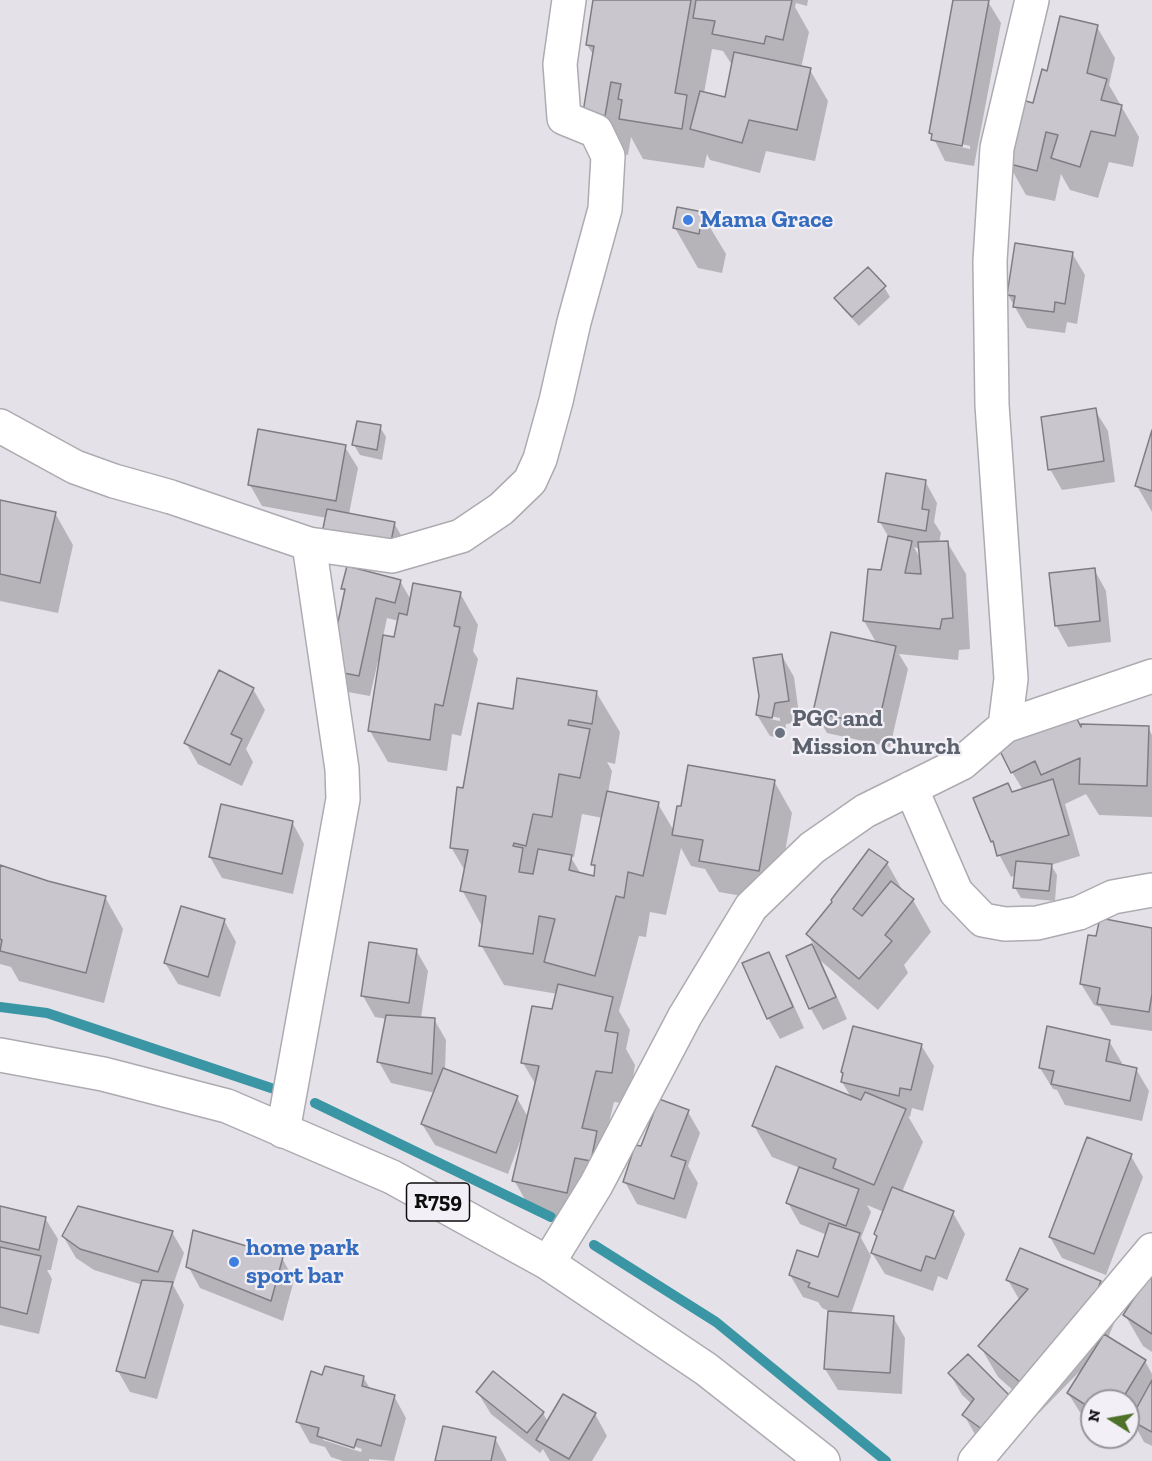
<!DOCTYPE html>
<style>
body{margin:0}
#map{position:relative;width:1152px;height:1461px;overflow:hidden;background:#e4e2e8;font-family:"Zilla Slab",serif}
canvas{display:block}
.north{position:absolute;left:1080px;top:1389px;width:60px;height:60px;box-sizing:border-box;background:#f2f0f6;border:2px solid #96959a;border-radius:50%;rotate:281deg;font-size:16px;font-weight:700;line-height:24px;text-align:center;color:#0d0d0f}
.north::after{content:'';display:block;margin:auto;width:21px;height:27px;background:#4e7129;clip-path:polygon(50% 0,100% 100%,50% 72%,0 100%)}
</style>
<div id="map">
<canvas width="1152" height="1461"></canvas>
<div class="north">N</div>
</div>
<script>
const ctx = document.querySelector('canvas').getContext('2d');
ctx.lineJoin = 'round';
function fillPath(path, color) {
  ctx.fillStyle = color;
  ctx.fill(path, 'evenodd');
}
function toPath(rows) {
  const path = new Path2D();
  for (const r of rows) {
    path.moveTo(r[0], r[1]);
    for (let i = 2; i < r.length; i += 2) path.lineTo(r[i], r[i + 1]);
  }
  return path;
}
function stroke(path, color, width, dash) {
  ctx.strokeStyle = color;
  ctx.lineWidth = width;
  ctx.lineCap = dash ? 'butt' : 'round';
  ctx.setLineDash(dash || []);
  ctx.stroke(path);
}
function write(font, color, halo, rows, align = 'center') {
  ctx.font = font + ' "Zilla Slab",serif';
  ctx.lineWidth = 4.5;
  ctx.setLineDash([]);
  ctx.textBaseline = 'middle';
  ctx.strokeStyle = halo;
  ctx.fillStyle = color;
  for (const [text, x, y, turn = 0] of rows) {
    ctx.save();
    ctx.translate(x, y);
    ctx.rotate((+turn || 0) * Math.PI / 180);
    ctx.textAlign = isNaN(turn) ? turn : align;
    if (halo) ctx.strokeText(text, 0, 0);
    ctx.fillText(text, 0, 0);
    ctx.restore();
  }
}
const shadow = toPath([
 [594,0,808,0,807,6,796,3,795,7,809,32,801,68,810,70,828,101,815,161,766,151,760,173,710,160,707,154,704,168,643,159,631,137,628,155,608,151,584,111,594,56,587,45],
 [712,49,723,51,732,65,726,99,704,93],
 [955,0,987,0,1001,23,974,166,945,161,931,133],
 [943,140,970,146,970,149,943,143],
 [1097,27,1115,58,1109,85,1139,137,1133,167,1109,162,1098,198,1070,190,1061,174,1055,201,1026,195,1008,163,1048,73],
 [702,214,726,254,722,273,698,268,675,228],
 [1072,253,1085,275,1077,324,1067,322,1065,333,1027,328,1008,295],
 [884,287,890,297,859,326,842,308,836,298],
 [1095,410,1108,431,1115,482,1062,490,1050,469],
 [380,427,386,437,382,460,360,455,354,445],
 [1152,438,1152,512,1137,486],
 [345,447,358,468,349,514,394,523,406,544,401,572,335,559,327,518,262,506,250,485],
 [925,481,937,503,934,522,941,533,939,543,947,542,966,574,970,649,959,650,958,660,899,654,908,669,890,747,827,733,815,712,877,644,864,621,882,572,889,538,880,522],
 [914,547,920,549,921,560],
 [0,502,55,513,73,545,58,613,0,601],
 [1094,569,1106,591,1111,642,1068,647,1056,625],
 [400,581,411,600,460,593,478,625,473,651,478,659,461,736,452,734,447,771,388,762,370,731,381,661,378,661,370,696,342,691,346,594,342,588],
 [387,618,399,621,395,638,383,637],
 [782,656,794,677,800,722,786,724,784,739,770,736,757,715],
 [770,716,780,718,780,721,770,719],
 [253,689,265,710,246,749,253,762,242,786,198,764,186,743],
 [596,692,620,732,615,764,607,762,612,771,608,793,658,804,674,831,774,781,792,813,776,902,719,892,705,869,691,866,681,848,666,915,650,912,646,937,639,936,619,1011,630,1030,626,1049,635,1065,629,1104,614,1102,585,1224,532,1212,514,1180,523,1140,521,1139,508,1174,435,1145,422,1124,435,1093,391,1083,379,1062,387,1019,375,1017,363,996,416,950,428,971,421,1018,434,1019,446,1040,445,1070,517,1098,528,1117,536,1085,523,1063,553,1011,558,994,504,985,481,945,483,928,462,890,465,871,451,847,464,789,514,711],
 [582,814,603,818,592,864,596,870,595,878,581,874,570,856,574,857],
 [1148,727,1152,735,1152,817,1099,815,1086,794,1065,804,1080,856,1051,865,1057,875,1055,901,1021,898,1015,888,1016,875,1011,877,992,841,1012,793,1023,790,1012,772,1082,729],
 [292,822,304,844,293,894,222,878,210,857],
 [887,863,904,893,913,900,931,932,904,965,908,973,878,1010,821,961,847,1019,823,1030,811,1009,788,957,814,945,807,934,834,902],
 [0,866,48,883,105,897,123,929,104,1003,19,981,11,967,0,964],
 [224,920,236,942,220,997,178,984,165,963],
 [1152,929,1152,1031,1111,1025,1100,1007,1094,1005,1081,984],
 [768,954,780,975,804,1028,780,1039,768,1018],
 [1109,1041,1122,1063,1121,1066,1136,1069,1149,1091,1142,1121,1065,1105,1057,1090,1053,1089,1040,1068],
 [921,1045,934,1066,923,1111,912,1108,910,1117,908,1116,923,1142,902,1192,953,1213,965,1234,947,1280,938,1276,933,1291,885,1274,872,1253,878,1238,875,1234,884,1212,867,1205,871,1212,861,1238,871,1256,851,1314,893,1317,905,1338,902,1394,838,1390,825,1369,829,1311,822,1308,818,1302,803,1297,790,1275,819,1259,827,1235,800,1224,788,1203,800,1168,772,1157,754,1126,851,1097,842,1082],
 [688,1112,700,1133,688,1166,698,1183,686,1219,637,1204,625,1182,642,1148],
 [1131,1156,1143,1177,1106,1275,1062,1258,1050,1237],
 [0,1208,45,1218,58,1239,51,1270,47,1270,52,1279,39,1334,0,1325],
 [172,1232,184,1253,173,1285,184,1305,157,1399,130,1392,118,1371,143,1285,94,1270,76,1258,63,1236],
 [282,1258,294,1280,283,1321,200,1288,188,1266],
 [1152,1274,1152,1352,1143,1346,1125,1315],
 [1008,1280,1100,1283,1118,1314,1108,1338,1145,1361,1152,1374,1152,1446,1144,1442,1133,1422,1128,1430,1128,1401,1092,1401,1092,1421,1081,1414,1068,1393,1080,1371,1039,1413,998,1377,980,1346,1020,1301],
 [950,1374,1011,1400,976,1436,964,1415,972,1404,962,1395],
 [323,1377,363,1377,371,1390,394,1396,406,1418,394,1461,369,1459,369,1461,343,1461,331,1457,325,1447,310,1443,298,1422],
 [323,1436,362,1449,361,1452,323,1440],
 [478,1393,543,1413,548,1422,595,1414,607,1436,592,1461,550,1461,543,1449,540,1453,491,1414],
 [495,1438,507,1461,437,1461]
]);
const stream = toPath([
 [0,1007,47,1013,274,1089],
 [315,1103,551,1217],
 [594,1245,716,1322,886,1461]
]);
const building = toPath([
 [593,0,691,0,675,93,687,95,682,129,619,119,622,100,618,99,621,84,611,82,605,116,583,112,594,46,586,45,593,0],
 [696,0,792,0,783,40,766,36,764,44,712,34,715,21,693,18,696,0],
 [953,0,989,0,962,146,931,140,932,134,929,133,953,0],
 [1060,16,1098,25,1087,73,1107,79,1101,100,1122,105,1115,136,1091,131,1080,167,1051,158,1058,135,1046,132,1037,171,1006,163,1022,100,1033,103,1042,69,1047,71,1060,16],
 [734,52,811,68,797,130,749,120,742,143,690,129,700,91,725,97,734,52],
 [677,207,703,212,699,234,673,228,677,207],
 [1015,243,1073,252,1065,304,1055,302,1054,312,1013,307,1015,296,1007,295,1015,243],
 [868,267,886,286,852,317,834,298,868,267],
 [1096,408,1104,461,1048,470,1041,417,1096,408],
 [357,421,381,425,377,450,352,445,357,421],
 [258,429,346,445,336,501,248,485,258,429],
 [1152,430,1152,491,1135,486,1152,430],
 [886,473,926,480,922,509,929,510,926,531,878,522,886,473],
 [0,500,56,512,40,583,0,574,0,500],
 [327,509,395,522,389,551,321,538,327,509],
 [888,536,912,541,905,573,921,574,918,542,948,541,953,618,942,619,940,629,863,621,868,569,881,570,888,536],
 [347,566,401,580,395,603,376,598,359,676,328,670,345,589,341,589,347,566],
 [1095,568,1100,621,1055,626,1049,573,1095,568],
 [413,583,461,592,454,626,460,627,443,706,435,704,430,740,368,731,383,635,394,637,399,613,407,615,413,583],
 [831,632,896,646,878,726,813,712,831,632],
 [782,654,789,701,775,703,772,718,756,715,759,696,753,658,782,654],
 [219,670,254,688,231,734,242,739,230,765,184,743,219,670],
 [517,678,597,691,592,724,569,720,568,725,590,729,580,778,559,774,552,817,533,814,526,846,514,843,513,846,523,848,519,872,533,874,538,849,572,855,569,870,594,876,595,865,591,865,607,791,659,802,643,876,628,872,624,898,616,896,595,976,544,962,555,919,539,916,533,954,479,946,486,896,460,891,468,850,450,848,457,787,463,788,478,703,513,709,517,678],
 [1073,711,1081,727,1081,724,1149,726,1147,786,1079,784,1080,758,1041,775,1035,761,1011,773,998,747,1073,711],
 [688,765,775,780,759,871,699,861,703,840,672,835,677,806,681,806,688,765],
 [1053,779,1069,835,997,856,993,841,991,842,973,798,1008,783,1012,792,1053,779],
 [221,804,293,821,282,874,209,857,221,804],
 [869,849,888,862,853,909,862,916,891,881,914,899,885,935,892,941,859,979,806,934,832,902,831,900,869,849],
 [1016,861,1052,864,1049,891,1013,888,1016,861],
 [0,865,48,881,106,896,86,973,0,951,2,940,0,939,0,865],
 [181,906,225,919,208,977,164,963,181,906],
 [1100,918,1152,928,1152,994,1149,1012,1097,1004,1100,988,1080,984,1088,935,1096,936,1100,918],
 [369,942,417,949,409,1003,361,996,369,942],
 [812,944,836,997,809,1009,786,956,812,944],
 [769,952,793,1007,767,1019,742,963,769,952],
 [558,984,613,997,605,1031,618,1033,612,1073,596,1071,582,1128,597,1131,591,1161,575,1158,567,1193,512,1181,539,1066,521,1063,532,1006,552,1009,558,984],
 [386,1015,435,1018,432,1074,377,1062,386,1015],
 [853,1026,922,1044,911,1090,900,1088,899,1096,841,1082,843,1073,841,1072,853,1026],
 [1047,1026,1110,1040,1106,1061,1137,1068,1130,1101,1051,1084,1054,1071,1039,1068,1047,1026],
 [776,1066,861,1100,865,1092,906,1109,874,1185,833,1168,836,1159,752,1126,776,1066],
 [443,1068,518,1096,496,1153,421,1124,443,1068],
 [659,1099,689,1110,671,1156,686,1161,674,1199,623,1182,635,1145,641,1146,659,1099],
 [1087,1137,1132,1154,1094,1254,1049,1237,1087,1137],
 [799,1167,859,1189,846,1226,786,1203,799,1167],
 [892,1187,954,1211,935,1259,926,1256,921,1271,871,1253,877,1236,874,1234,892,1187],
 [0,1206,46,1217,39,1250,0,1241,0,1206],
 [78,1206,173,1231,158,1272,80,1249,62,1236,78,1206],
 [829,1223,860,1233,838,1297,808,1287,810,1283,789,1275,797,1250,818,1257,829,1223],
 [193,1230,283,1257,271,1301,186,1267,193,1230],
 [0,1247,41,1256,27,1314,0,1307,0,1247],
 [1020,1248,1101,1281,1087,1314,1021,1383,978,1346,1028,1289,1006,1280,1020,1248],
 [1152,1271,1152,1334,1123,1315,1152,1271],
 [142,1280,173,1282,145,1378,116,1371,142,1280],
 [828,1311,894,1316,890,1373,824,1369,828,1311],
 [1104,1334,1146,1360,1121,1401,1092,1401,1092,1409,1067,1393,1104,1334],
 [968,1354,1013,1399,989,1434,962,1415,974,1399,948,1373,968,1354],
 [325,1366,364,1376,362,1386,395,1395,381,1446,357,1439,354,1448,317,1436,319,1428,296,1422,311,1371,322,1375,325,1366],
 [493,1371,544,1412,527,1433,476,1392,493,1371],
 [1152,1380,1152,1432,1130,1420,1152,1380],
 [563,1394,596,1413,569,1459,536,1440,563,1394],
 [443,1426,496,1437,491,1461,435,1461,443,1426]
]);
const minor = toPath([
 [0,426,75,467,114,481,171,497,309,544,392,556,461,536,501,509,530,481,540,459,556,401,574,322,605,209,608,156,596,131,564,118,560,64,569,0],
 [1005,726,1152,676],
 [911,788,956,892,983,920,1005,924,1037,923,1079,913,1113,897,1152,890],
 [283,1131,343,799,342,769,309,544],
 [548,1263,596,1185,685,1016,751,907,812,848,865,811,962,763,1005,726,1011,679,992,405,990,261,997,148,1032,0],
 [975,1461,1152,1250]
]);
const major = toPath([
 [0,1055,103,1074,227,1106,392,1177,548,1263,706,1369,823,1461]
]);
const markers = [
 [688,220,6,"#3f7fe0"],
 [780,733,6,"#6b7280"],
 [234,1262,6,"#3f7fe0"]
];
const shields = [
 [438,1202,63]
];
const shieldNames = [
 ["R759",438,1202]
];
const shopNames = [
 ["Mama Grace",700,220],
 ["home park",246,1248],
 ["sport bar",246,1276]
];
const worshipNames = [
 ["PGC and",792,719],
 ["Mission Church",792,747]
];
fillPath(shadow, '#0003');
stroke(stream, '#3a96a4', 10);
fillPath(building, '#c9c7cd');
stroke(building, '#7f7d83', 1.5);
stroke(minor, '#adabb1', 36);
stroke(major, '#adabb1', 36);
stroke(minor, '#fff', 33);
stroke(major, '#fff', 33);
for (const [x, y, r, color] of markers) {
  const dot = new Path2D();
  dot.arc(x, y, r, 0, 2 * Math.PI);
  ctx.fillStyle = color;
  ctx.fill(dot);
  stroke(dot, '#f2f0f6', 2);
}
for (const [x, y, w] of shields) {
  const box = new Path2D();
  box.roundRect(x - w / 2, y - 19, w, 38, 4.5);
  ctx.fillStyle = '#f2f0f6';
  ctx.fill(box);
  stroke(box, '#0d0d0f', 1.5);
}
write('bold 22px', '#0d0d0f', null, shieldNames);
write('bold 24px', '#366cbe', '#f2f0f6', shopNames, 'left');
write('bold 24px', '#5b616d', '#f2f0f6', worshipNames, 'left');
</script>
